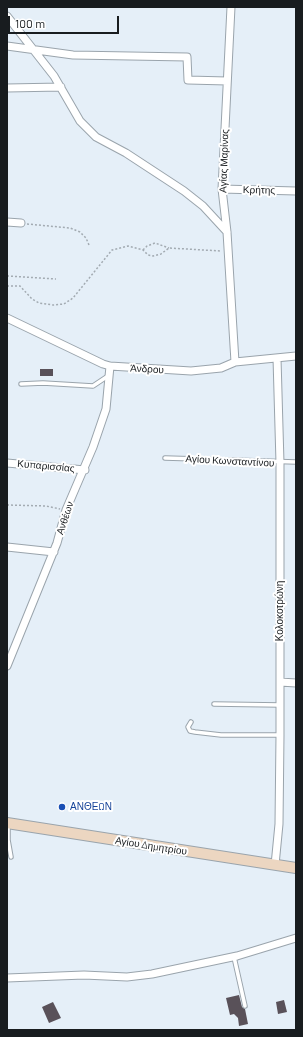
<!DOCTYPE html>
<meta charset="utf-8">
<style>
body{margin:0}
#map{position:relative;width:303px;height:1037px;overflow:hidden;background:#e5eff8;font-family:Barlow,sans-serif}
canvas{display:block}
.frame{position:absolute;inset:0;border:8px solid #181c1f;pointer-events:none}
.scale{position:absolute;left:8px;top:16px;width:111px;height:18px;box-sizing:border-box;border:2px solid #181c1f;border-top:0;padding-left:5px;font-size:12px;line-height:14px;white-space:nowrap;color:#181c1f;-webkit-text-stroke:3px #fff;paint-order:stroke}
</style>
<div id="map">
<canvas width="303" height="1037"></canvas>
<div class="frame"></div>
<div class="scale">100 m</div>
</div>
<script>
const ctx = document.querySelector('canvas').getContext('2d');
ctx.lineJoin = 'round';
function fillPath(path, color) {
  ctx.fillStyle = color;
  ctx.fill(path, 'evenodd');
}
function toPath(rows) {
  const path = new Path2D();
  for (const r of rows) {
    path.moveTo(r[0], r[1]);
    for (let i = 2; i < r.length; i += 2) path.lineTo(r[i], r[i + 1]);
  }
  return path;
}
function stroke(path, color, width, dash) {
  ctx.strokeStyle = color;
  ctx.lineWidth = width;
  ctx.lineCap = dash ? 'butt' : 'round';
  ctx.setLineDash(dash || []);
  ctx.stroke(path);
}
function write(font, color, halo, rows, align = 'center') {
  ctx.font = font + ' Barlow,sans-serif';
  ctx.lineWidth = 4;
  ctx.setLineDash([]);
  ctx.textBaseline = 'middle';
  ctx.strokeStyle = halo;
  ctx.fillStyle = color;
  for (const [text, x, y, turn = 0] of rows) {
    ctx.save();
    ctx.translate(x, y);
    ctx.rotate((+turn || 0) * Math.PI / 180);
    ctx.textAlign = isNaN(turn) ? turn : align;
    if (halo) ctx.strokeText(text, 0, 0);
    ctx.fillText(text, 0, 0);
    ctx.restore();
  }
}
const building = toPath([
 [40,369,53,369,53,376,40,376],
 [239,995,242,1007,245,1009,248,1024,239,1026,238,1018,234,1014,230,1015,226,998],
 [284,1000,287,1012,278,1014,276,1002],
 [53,1002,61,1018,49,1023,42,1007]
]);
const path = toPath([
 [27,224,70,228,80,232,86,238,89,245],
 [143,250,147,246,155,243,169,248],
 [7,276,56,279],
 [7,286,20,286,32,299,39,303,53,305,64,304,73,298,112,250,128,246,143,250,148,255,153,256,161,254,169,248,221,251],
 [7,505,46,506,60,509]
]);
const lane = toPath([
 [21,384,43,383,93,386,108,376],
 [165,458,296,462],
 [214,704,280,705],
 [191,722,188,727,190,731,195,732,221,735,280,735],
 [8,824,8,840,11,857],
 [234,957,245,1006]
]);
const street = toPath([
 [231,7,222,189,227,232,235,362],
 [7,16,54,76,80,121,96,137,126,153,184,191,203,206,227,232],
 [7,46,73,55,187,57,188,80,227,81],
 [7,88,61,87],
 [222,189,296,191],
 [7,222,21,223],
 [7,318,103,364,110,366,191,371,221,368,235,362,296,356],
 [7,463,85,470],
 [7,547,54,552],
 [7,666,57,543,66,510,93,447,106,409,110,366],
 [280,682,296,683],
 [275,865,279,824,280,735,280,463,277,358],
 [7,978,84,975,127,977,152,974,237,956,296,938]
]);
const secondary = toPath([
 [7,823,296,868]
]);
const markers = [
 [62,807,4,"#1a4fb4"]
];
const streetNames = [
 ["Αγίας Μαρίνας",224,161,-88],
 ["Κρήτης",259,190,1],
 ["Άνδρου",147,369,3],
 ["Αγίου Κωνσταντίνου",230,461,3],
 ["Κυπαρισσίας",46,466,5],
 ["Ανθέων",65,518,-72],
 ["Κολοκοτρώνη",280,611,-90],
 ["Αγίου Δημητρίου",151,846,9]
];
const transitNames = [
 ["ΑΝΘΕΩΝ",70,807]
];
fillPath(building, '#595159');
stroke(lane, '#9aa4ac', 5.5);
stroke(street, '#9aa4ac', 9);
stroke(secondary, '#9aa4ac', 12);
stroke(path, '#a3abb2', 1.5, [2, 2]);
stroke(lane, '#fff', 3.5);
stroke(street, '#fff', 7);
stroke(secondary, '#ecd6c1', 10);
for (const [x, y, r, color] of markers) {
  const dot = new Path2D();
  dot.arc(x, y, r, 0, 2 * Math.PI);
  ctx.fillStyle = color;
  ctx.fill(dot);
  stroke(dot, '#fff', 1.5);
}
write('10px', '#181c1f', '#fff', streetNames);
write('10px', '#164399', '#fff', transitNames, 'left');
</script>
